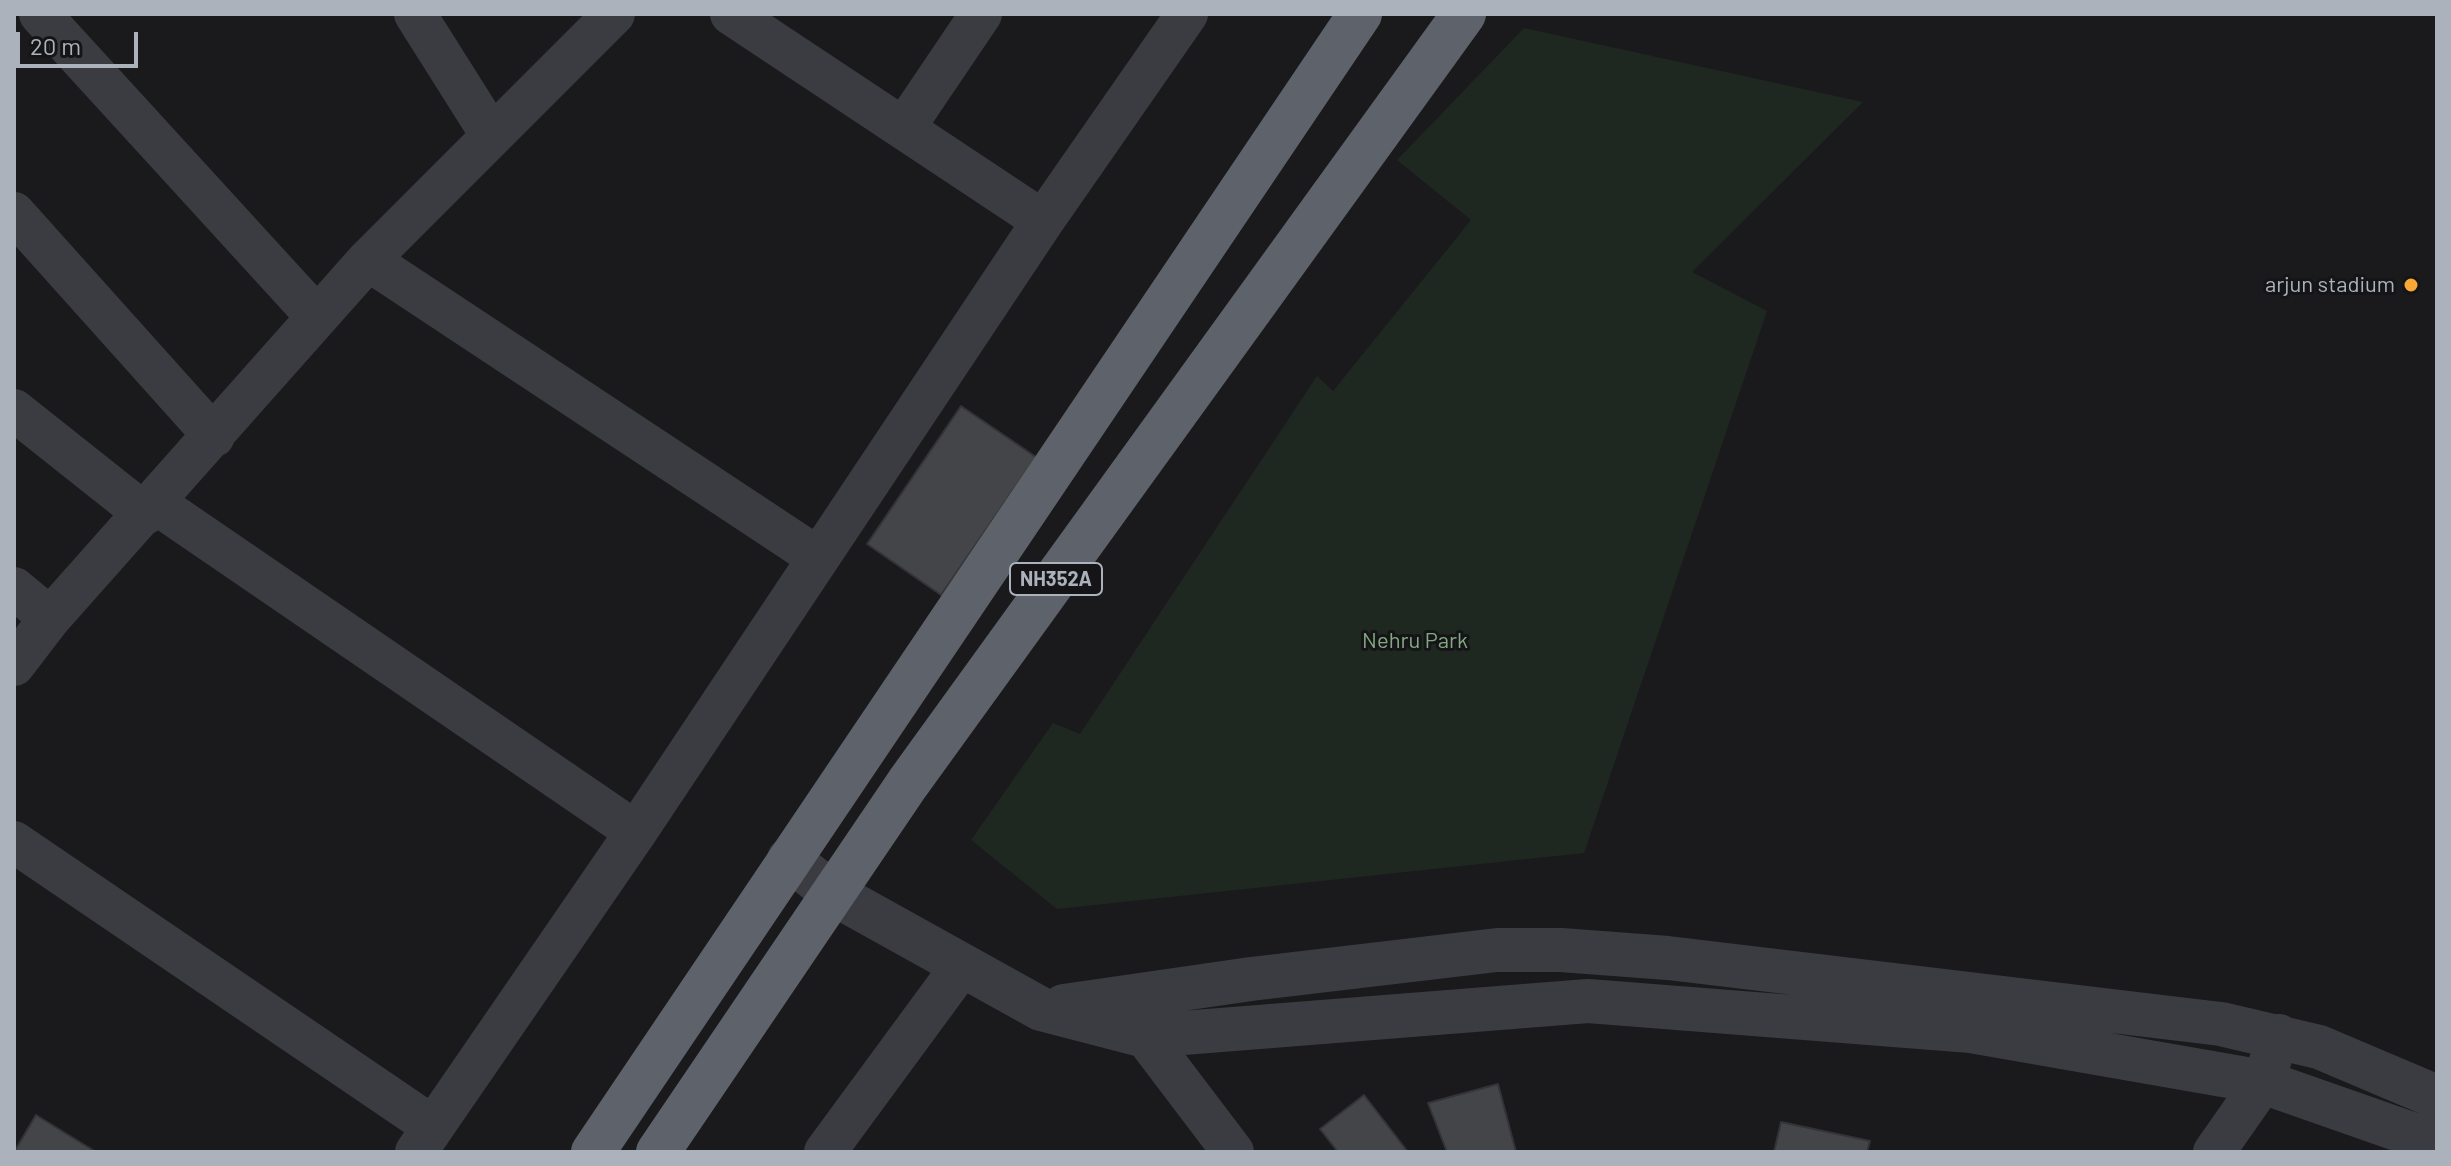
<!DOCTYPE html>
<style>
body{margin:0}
#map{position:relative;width:2451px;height:1166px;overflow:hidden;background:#1a1a1c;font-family:Barlow,sans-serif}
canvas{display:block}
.frame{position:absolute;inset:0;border:16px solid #acb2bc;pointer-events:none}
.scale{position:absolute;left:16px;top:32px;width:122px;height:36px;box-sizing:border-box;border:4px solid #acb2bc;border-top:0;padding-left:10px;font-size:24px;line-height:28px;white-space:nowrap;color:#acb2bc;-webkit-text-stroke:6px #151517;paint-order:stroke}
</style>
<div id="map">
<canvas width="2451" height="1166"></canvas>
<div class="frame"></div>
<div class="scale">20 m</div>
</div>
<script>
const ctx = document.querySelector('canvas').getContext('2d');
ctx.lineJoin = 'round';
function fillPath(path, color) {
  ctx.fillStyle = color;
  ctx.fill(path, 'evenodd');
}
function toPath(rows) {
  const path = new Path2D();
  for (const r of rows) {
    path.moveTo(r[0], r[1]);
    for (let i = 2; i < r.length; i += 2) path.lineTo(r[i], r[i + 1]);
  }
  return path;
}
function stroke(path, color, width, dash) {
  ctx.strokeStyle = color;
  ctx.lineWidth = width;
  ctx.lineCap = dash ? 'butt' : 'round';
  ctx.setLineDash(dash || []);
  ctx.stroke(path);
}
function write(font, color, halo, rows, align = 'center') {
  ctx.font = font + ' Barlow,sans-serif';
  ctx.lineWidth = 6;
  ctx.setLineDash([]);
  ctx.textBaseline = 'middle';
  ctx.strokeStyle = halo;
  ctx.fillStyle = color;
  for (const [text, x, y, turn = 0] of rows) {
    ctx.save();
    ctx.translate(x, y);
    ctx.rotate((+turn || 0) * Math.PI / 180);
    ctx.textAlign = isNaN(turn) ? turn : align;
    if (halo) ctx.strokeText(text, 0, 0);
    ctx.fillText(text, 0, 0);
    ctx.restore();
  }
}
const green = toPath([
 [1524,28,1863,102,1692,272,1767,311,1584,853,1057,909,971,840,1053,723,1080,734,1317,376,1333,391,1471,220,1397,160]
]);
const building = toPath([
 [961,406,1036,457,941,595,867,544,961,406],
 [1498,1084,1516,1152,1447,1152,1428,1103,1498,1084],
 [1364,1095,1408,1152,1338,1152,1320,1129,1364,1095],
 [36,1115,96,1152,14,1152,36,1115],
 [1781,1122,1870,1141,1867,1152,1774,1152,1781,1122]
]);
const minor = toPath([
 [40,14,317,317],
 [415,14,492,136],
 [731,14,1043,221],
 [904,128,981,14],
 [14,213,214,436],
 [368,260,817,557],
 [14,410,145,514],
 [155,503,636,832],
 [14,588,50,618],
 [14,665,50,618,368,260,614,14],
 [14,842,432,1126],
 [1145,1036,1233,1152],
 [416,1152,636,832,1043,221,1187,14],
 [825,1152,961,967],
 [2214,1152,2263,1082,2279,1035]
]);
const tertiary = toPath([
 [789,859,834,894,1041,1009,1145,1036,1588,1001,1971,1031,2263,1082,2437,1143],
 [1064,1006,1251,979,1497,950,1561,950,1668,958,2221,1024,2319,1047,2437,1097]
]);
const trunk = toPath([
 [593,1152,1360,14],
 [658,1152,908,783,1464,14]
]);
const markers = [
 [2411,285,8,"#f9a835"]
];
const shields = [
 [1056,579,92]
];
const shieldNames = [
 ["NH352A",1056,579]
];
const poiNames = [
 ["arjun stadium",2395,285]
];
const parkNames = [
 ["Nehru Park",1415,641]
];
fillPath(green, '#1f2820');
fillPath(building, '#444549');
stroke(building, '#343438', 2);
stroke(minor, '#3b3c41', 42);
stroke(tertiary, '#3b3c41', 44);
stroke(trunk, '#5e626a', 44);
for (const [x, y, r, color] of markers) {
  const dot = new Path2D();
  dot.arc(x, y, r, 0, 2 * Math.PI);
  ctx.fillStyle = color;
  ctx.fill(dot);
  stroke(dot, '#151517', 3);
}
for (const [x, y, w] of shields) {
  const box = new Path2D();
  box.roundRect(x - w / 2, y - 16, w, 32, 6);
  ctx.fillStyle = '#151517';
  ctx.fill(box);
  stroke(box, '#acb2bc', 2);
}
write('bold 20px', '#acb2bc', null, shieldNames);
write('22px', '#acb2bc', '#151517', poiNames, 'right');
write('22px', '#83a882', '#151517', parkNames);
</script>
